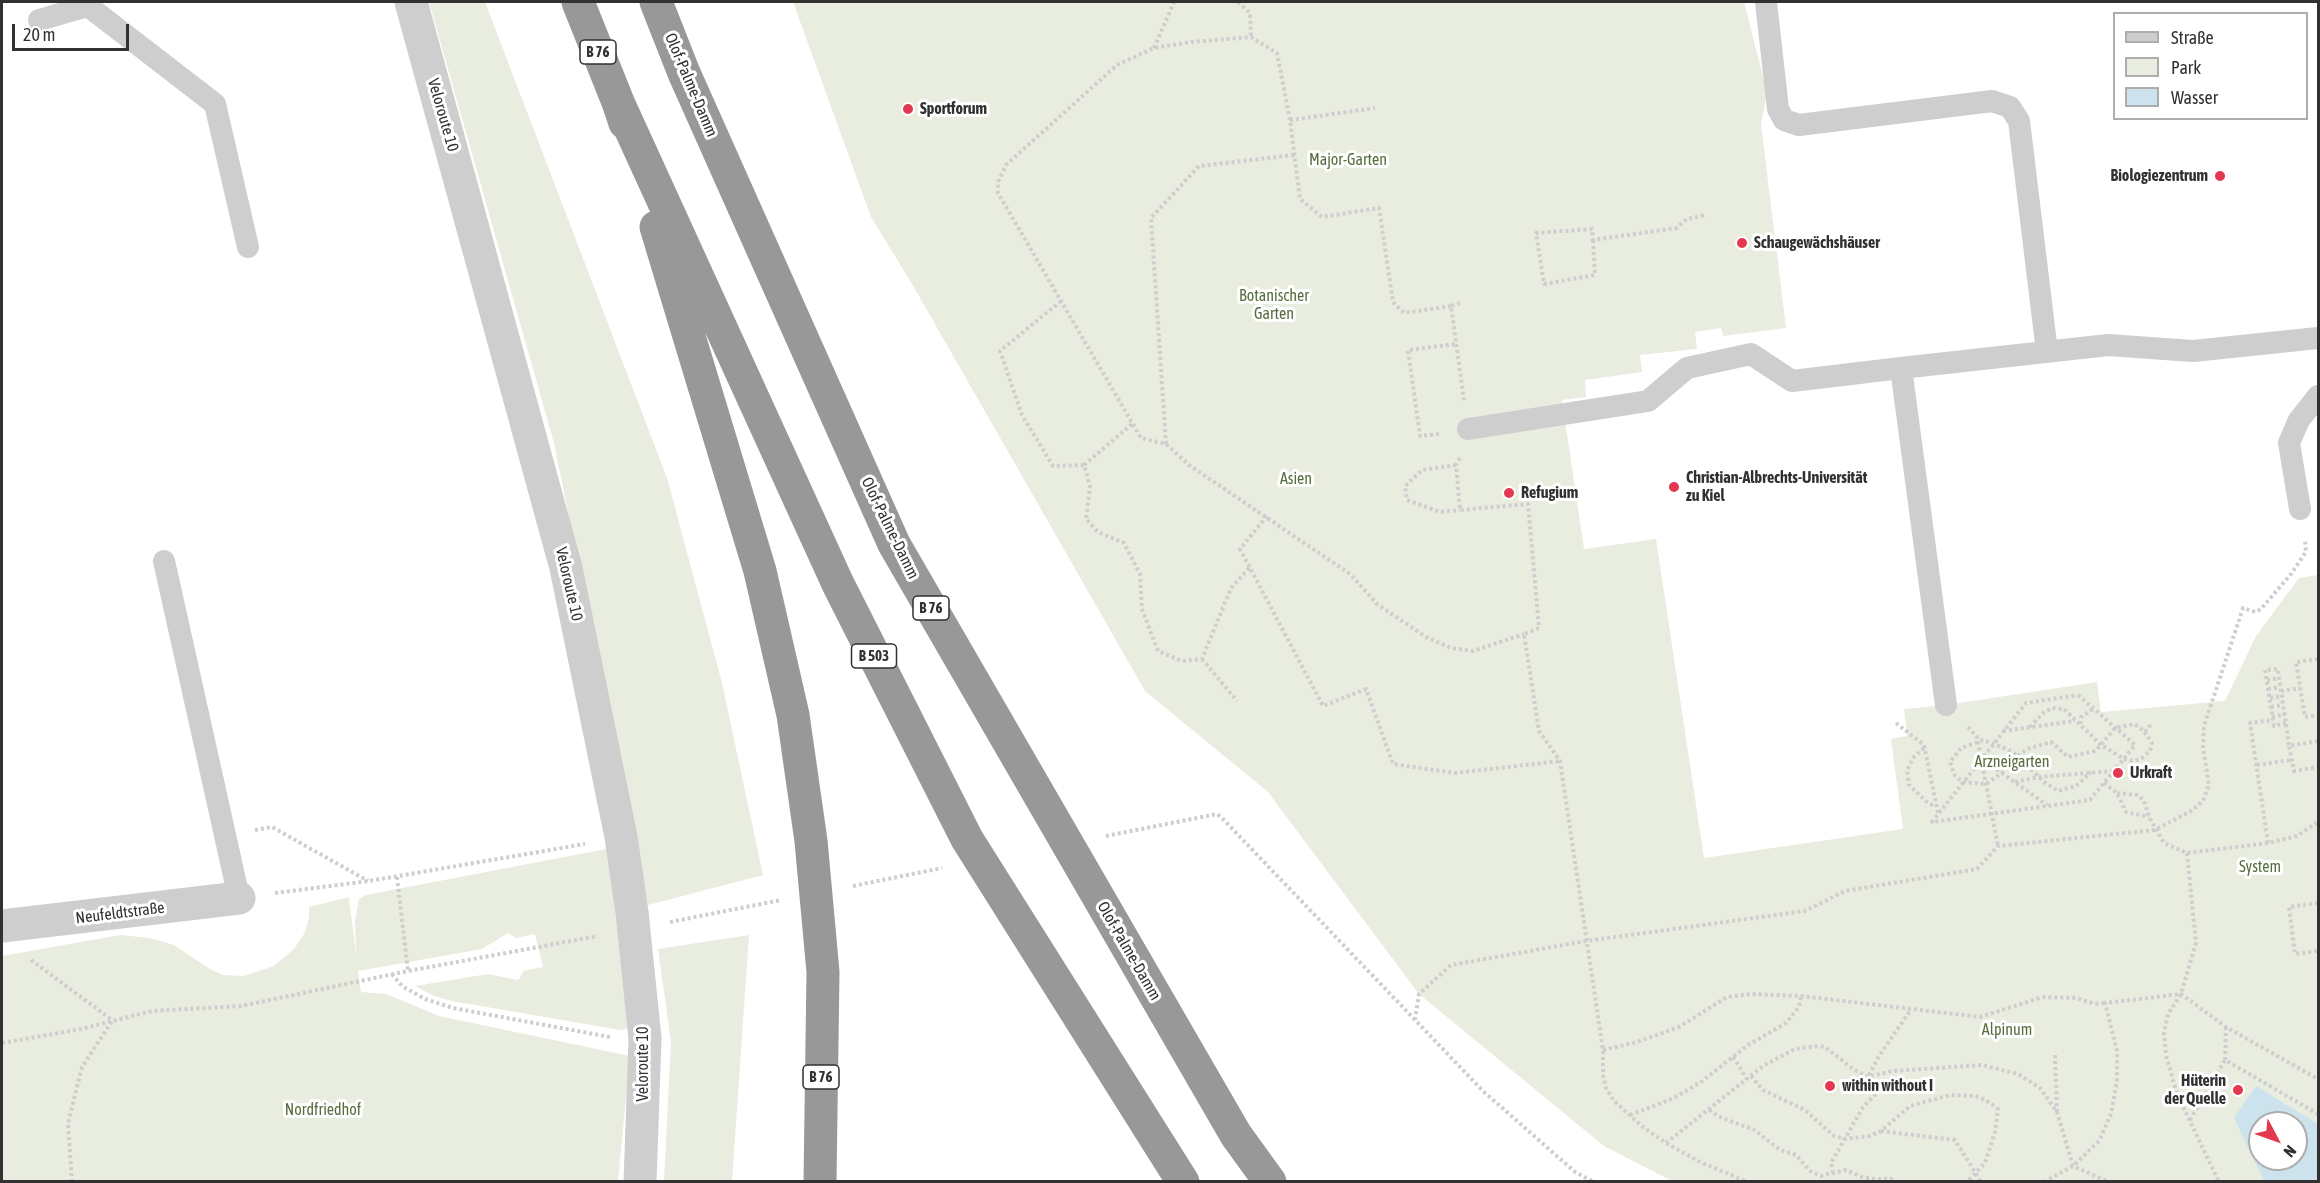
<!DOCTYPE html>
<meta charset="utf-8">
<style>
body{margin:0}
#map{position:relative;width:2320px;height:1183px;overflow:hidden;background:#fff;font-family:"Asap Condensed",sans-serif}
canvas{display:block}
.frame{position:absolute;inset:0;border:3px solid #313131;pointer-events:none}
.legend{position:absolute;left:2113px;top:12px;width:195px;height:108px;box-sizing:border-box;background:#fff;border:2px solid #adadad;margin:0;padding:8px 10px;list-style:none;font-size:18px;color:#313131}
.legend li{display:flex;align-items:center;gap:12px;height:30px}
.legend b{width:30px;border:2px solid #adadad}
.north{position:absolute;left:2248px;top:1111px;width:60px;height:60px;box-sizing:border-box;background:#fff;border:2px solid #adadad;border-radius:50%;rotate:131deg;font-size:16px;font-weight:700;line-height:24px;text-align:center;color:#313131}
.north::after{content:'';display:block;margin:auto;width:21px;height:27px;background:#e43750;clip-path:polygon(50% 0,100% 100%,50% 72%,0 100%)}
.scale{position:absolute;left:12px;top:24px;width:117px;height:27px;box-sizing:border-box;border:3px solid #313131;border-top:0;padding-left:8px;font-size:18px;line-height:21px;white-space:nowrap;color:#313131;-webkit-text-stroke:4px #fff;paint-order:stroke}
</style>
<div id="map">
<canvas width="2320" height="1183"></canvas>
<div class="frame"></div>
<ul class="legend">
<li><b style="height:8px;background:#cecece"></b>Straße</li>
<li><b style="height:16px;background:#e8eddf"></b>Park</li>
<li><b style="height:16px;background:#cce2ed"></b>Wasser</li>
</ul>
<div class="north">N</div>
<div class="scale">20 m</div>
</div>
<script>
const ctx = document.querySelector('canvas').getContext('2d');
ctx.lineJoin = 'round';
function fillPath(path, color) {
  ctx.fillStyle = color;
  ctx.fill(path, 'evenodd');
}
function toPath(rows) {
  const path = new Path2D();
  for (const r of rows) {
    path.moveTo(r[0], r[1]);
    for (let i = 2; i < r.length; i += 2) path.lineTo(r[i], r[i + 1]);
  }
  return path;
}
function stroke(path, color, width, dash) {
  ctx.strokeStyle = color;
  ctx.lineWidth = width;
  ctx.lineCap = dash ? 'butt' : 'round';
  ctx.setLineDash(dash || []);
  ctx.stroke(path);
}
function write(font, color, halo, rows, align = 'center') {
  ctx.font = font + ' "Asap Condensed",sans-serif';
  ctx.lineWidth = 6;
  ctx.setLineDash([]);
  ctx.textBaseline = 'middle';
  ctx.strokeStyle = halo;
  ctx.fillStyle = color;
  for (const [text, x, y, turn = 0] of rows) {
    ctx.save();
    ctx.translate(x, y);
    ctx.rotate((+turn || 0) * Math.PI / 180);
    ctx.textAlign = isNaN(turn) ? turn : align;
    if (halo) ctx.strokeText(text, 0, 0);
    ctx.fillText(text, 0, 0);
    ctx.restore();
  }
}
const green = toPath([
 [429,2,485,2,667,478,722,683,763,875,648,905,554,443],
 [793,2,1744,2,1767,92,1761,124,1786,328,1723,336,1721,328,1695,332,1697,349,1640,355,1642,372,1585,380,1586,397,1562,400,1584,549,1656,539,1704,858,1903,829,1891,739,1907,736,1904,709,1946,705,2097,682,2101,712,2225,701,2256,636,2299,578,2318,575,2318,1181,1672,1181,1604,1146,1419,994,1268,792,1145,691,912,284,871,217],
 [2260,1123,2296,1123,2296,1159,2260,1159],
 [606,849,609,851,631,1023,626,1029,620,1030,452,1001,434,996,415,986,488,974,518,980,524,971,543,967,535,934,516,938,508,933,482,949,358,971,361,992,386,994,439,1016,630,1056,618,1181,2,1182,2,956,120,935,150,938,174,945,210,969,223,975,243,976,274,966,294,949,304,934,309,919,309,907,349,897,356,955,355,921,359,899,366,895],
 [749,935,732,1181,664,1181,671,1042,658,949]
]);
const water = toPath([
 [2256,1086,2318,1124,2318,1181,2264,1181,2234,1118],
 [2260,1123,2296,1123,2296,1159,2260,1159]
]);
const path = toPath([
 [1238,2,1250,13,1251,37],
 [1154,48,1174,2],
 [1290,120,1375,108],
 [1593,240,1595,275,1544,284,1536,233,1592,229,1593,240,1676,228,1687,219,1706,215],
 [1061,301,1000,351,1022,415,1053,466,1084,465,1090,486,1086,519,1098,532,1124,543,1140,574,1142,609,1158,651,1182,661,1202,659,1231,588,1250,567],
 [1460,303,1451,306,1464,400],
 [1451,306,1404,313,1393,302,1379,208,1322,217,1300,199,1290,120,1277,53,1251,37,1191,42,1154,48,1117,65,1006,165,998,182,998,193,1141,438,1166,444,1189,465,1350,574,1377,604,1426,637,1451,648,1473,651,1524,634],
 [1439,434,1420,436,1408,350,1456,344],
 [1166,444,1151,218,1199,166,1294,155],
 [1460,458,1456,465,1460,510,1528,504,1539,628,1524,634,1539,731,1560,761,1603,1050,1603,1075,1606,1088,1614,1101,1643,1127,1666,1143,1700,1162,1748,1182],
 [1084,465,1132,424],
 [1456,465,1422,470,1405,486,1407,500,1440,512,1460,510],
 [1267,516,1240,549,1323,706,1366,689,1393,764,1455,773,1560,761],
 [1202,659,1237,701],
 [2318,659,2296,662,2305,717,2318,715],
 [2267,680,2279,678],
 [2268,689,2280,687],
 [2281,691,2300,688],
 [2078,695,2135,745,2090,800,1932,822,2026,703,2078,695],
 [2270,698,2282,696],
 [2271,707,2283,705],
 [2272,717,2285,714],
 [1896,723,1924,745,1938,813],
 [2286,723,2274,726,2265,670,2278,669,2279,678,2281,691,2282,696,2283,705,2286,723,2289,746],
 [2080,724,2081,717,2093,709],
 [1968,727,1977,737,1998,846],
 [2030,727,2044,712,2052,708,2064,709,2101,745,2124,759,2134,761,2142,758,2150,751,2152,743,2143,730,2134,724,2115,728,2101,745,2095,751,2068,757,2051,742,2027,749,2018,756,2002,773,1986,784,1963,782,1955,776,1950,762,1961,748,1983,740,2007,749,2018,756,2044,782,2058,791,2076,786,2091,772],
 [2003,731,2075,721],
 [2145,732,2152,723],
 [2318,741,2289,746,2294,771,2318,767],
 [1924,748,1914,757,1907,770,1909,785,1929,804,1936,806],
 [1982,759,2047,805],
 [2257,765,2291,760],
 [2015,782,2039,777,2112,771],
 [2104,783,2117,793,2126,812,2149,817],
 [2117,793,2138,795,2144,801,2149,817,2164,843,2187,853,2268,843,2297,836,2318,822],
 [255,830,272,827,368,881],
 [1106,836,1217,814,1221,817,1483,1091,1575,1172,1594,1182],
 [2268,843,2250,723,2273,720],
 [2187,853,2196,943,2181,994,2168,1014,2164,1033,2166,1055,2177,1094,2219,1182],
 [397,877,408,971],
 [853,886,942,868],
 [275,893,369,881,585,844],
 [2318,903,2289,907,2295,954,2318,951],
 [670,922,781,900],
 [31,960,112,1020],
 [392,974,402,986,425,999,453,1008,610,1037],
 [1415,1020,1419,994,1451,965,1586,941,1805,911,1845,891,1977,869,1998,846,2155,830,2191,811,2203,801,2209,785,2203,747,2204,726,2243,608,2256,612,2261,609,2291,574,2306,552,2305,539],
 [2226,1027,2225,1060,2318,1114],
 [2,1043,81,1029,152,1011,241,1006,408,971,598,936],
 [1603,1050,1637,1042,1679,1027,1727,997,1750,994,1801,996,1980,1017,2043,997,2077,998,2095,1004,2105,1003],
 [2055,1055,2057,1112],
 [1733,1057,1747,1079],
 [1751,1076,1763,1090,1805,1110,1834,1136,1845,1139,1870,1136,1881,1131,1910,1106,1950,1095,1975,1096,1986,1100,1998,1109,1995,1132,1985,1163,1967,1182],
 [1709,1110,1720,1117,1746,1127,1752,1128,1780,1150,1796,1155,1810,1171,1821,1176,1846,1170,1862,1177,1874,1179,1891,1179,1895,1182],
 [1630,1115,1674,1098,1701,1082,1748,1045,1786,1023,1799,1007,1801,996],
 [2190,1120,2225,1060],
 [1881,1131,1955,1140,1981,1182],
 [1666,1143,1763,1066,1795,1049,1818,1046,1825,1047,1853,1069,1868,1077,1892,1071,1982,1065,2018,1074,2040,1088,2057,1112,2073,1166,2109,1182],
 [1833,1173,1831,1163,1863,1107,1876,1094,1868,1077,1879,1056,1910,1011],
 [72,1182,68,1123,82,1067,112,1021],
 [2044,1182,2073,1166,2099,1141,2111,1114,2117,1081,2117,1051,2105,1003,2181,994,2226,1027,2318,1079]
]);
const lane = toPath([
 [1766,2,1778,109,1784,120,1799,125,1992,101,2010,107,2019,121,2047,352],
 [39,20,88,6,215,104,248,247],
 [1901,368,2108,345,2193,351,2318,338],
 [1468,429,1648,401,1687,368,1751,354,1792,381,1901,368,1946,705],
 [2300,509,2289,443,2299,420,2318,396],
 [164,561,239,898]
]);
const street = toPath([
 [411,2,566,568,621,837,632,912,645,1038,640,1182],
 [2,926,239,898]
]);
const highway = toPath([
 [578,2,618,102,625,123],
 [656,2,684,73,894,544,1236,1135,1270,1182],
 [618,102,838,584,967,839,1183,1182],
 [656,227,760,571,793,715,811,841,823,972,820,1182]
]);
const markers = [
 [908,109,6,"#e43750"],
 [2220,176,6,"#e43750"],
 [1742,243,6,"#e43750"],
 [1674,487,6,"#e43750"],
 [1509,493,6,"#e43750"],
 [2118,773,6,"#e43750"],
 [1830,1086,6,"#e43750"],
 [2238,1090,6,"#e43750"]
];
const shields = [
 [598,52,36],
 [931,608,36],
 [874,656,45],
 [821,1077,36]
];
const shieldNames = [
 ["B 76",598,52],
 ["B 76",931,608],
 ["B 503",874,656],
 ["B 76",821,1077]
];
const streetNames = [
 ["Olof-Palme-Damm",691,85,67],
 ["Veloroute 10",443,115,74],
 ["Olof-Palme-Damm",890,528,64],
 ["Veloroute 10",569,584,77],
 ["Neufeldtstraße",120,913,-7],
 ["Olof-Palme-Damm",1129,951,60],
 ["Veloroute 10",643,1064,-90]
];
const poiNames = [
 ["Sportforum",920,109],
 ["Biologiezentrum",2208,176,"right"],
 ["Schaugewächshäuser",1754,243],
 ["Christian-Albrechts-Universität",1686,478],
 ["zu Kiel",1686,496],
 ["Refugium",1521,493],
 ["Urkraft",2130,773],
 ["Hüterin",2226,1081,"right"],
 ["der Quelle",2226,1099,"right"],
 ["within without I",1842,1086]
];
const parkNames = [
 ["Major-Garten",1348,160],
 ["Botanischer",1274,296],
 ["Garten",1274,314],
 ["Asien",1296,479],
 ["Arzneigarten",2012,762],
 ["System",2260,867],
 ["Alpinum",2007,1030],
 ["Nordfriedhof",323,1110]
];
fillPath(green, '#e8eddf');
fillPath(water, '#cce2ed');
stroke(path, '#cecece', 4, [3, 3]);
stroke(lane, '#cecece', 22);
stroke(street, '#cecece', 33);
stroke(highway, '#989898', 33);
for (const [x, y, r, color] of markers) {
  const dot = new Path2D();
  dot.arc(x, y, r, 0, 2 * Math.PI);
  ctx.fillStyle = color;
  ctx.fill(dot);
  stroke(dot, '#fff', 2);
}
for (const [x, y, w] of shields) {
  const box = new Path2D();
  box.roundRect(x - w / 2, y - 12, w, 24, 4.5);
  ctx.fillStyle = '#fff';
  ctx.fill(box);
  stroke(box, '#313131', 1.5);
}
write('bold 15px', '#313131', null, shieldNames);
write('16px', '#313131', '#fff', streetNames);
write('bold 16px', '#313131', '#fff', poiNames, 'left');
write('16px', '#576d3e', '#fff', parkNames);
</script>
